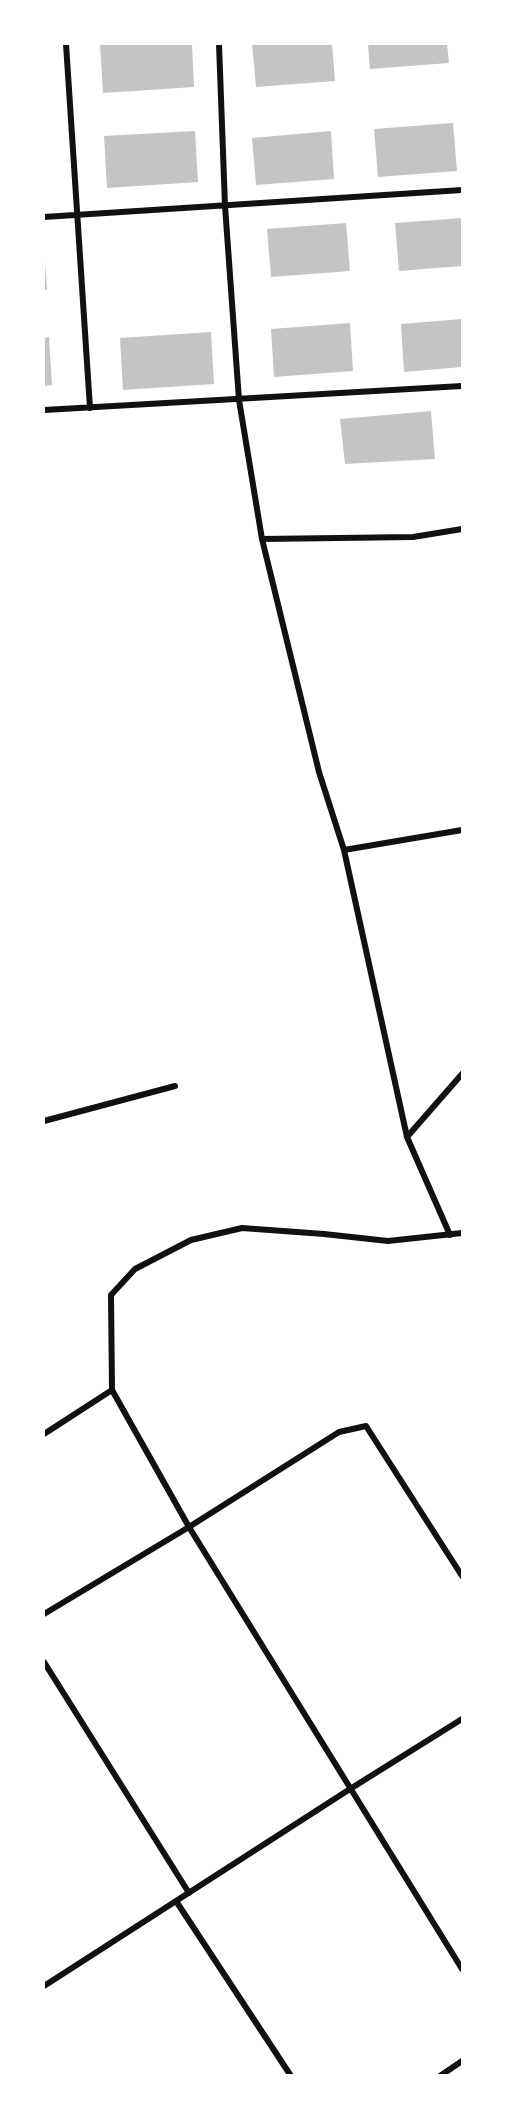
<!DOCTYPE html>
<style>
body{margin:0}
#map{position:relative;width:506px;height:2119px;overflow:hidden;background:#fff;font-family:"PT Sans Narrow",sans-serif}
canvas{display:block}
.frame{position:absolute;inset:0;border:45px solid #fff;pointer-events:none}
</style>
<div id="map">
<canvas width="506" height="2119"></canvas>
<div class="frame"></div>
</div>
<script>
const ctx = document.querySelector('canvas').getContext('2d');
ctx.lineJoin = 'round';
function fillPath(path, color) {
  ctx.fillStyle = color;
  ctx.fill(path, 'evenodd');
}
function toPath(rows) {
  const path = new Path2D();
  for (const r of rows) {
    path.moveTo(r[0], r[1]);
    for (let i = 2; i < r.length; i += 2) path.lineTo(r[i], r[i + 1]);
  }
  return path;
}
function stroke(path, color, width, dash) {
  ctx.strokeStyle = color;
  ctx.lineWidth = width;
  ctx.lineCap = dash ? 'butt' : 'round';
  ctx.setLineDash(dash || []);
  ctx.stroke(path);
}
const building = toPath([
 [100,44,192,44,194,87,103,93],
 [252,44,332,44,335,81,256,87],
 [368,44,447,44,449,63,370,69],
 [453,123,457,171,378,177,374,129],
 [195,131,198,182,107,188,104,136],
 [331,131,334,179,256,185,252,138],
 [462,218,462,266,399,271,395,223],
 [346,223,350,271,271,277,267,229],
 [44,261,45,261,47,290,44,290],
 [462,319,462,367,404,372,401,324],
 [350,323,353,371,274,377,271,329],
 [211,332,214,384,123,390,120,338],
 [49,337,52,385,44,386,44,338],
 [431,411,435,459,345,464,340,419]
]);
const minor = toPath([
 [66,44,90,408],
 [219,44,225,206,239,400,262,539,319,772,344,850,407,1137,450,1235],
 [44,217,462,190],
 [44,410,462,386],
 [262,539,413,537,462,529],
 [344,850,462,830],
 [44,1121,175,1086],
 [407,1137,462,1074],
 [462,1233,388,1241,324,1234,242,1228,191,1240,135,1269,111,1295,112,1390,189,1527,462,1969],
 [44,1434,112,1390],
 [44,1614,189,1527,339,1432,366,1426,462,1576],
 [44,1662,189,1893],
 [176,1901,291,2076],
 [44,1986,350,1789,462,1719],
 [440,2076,462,2061]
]);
fillPath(building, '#c4c4c4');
stroke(minor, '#111', 6);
</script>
